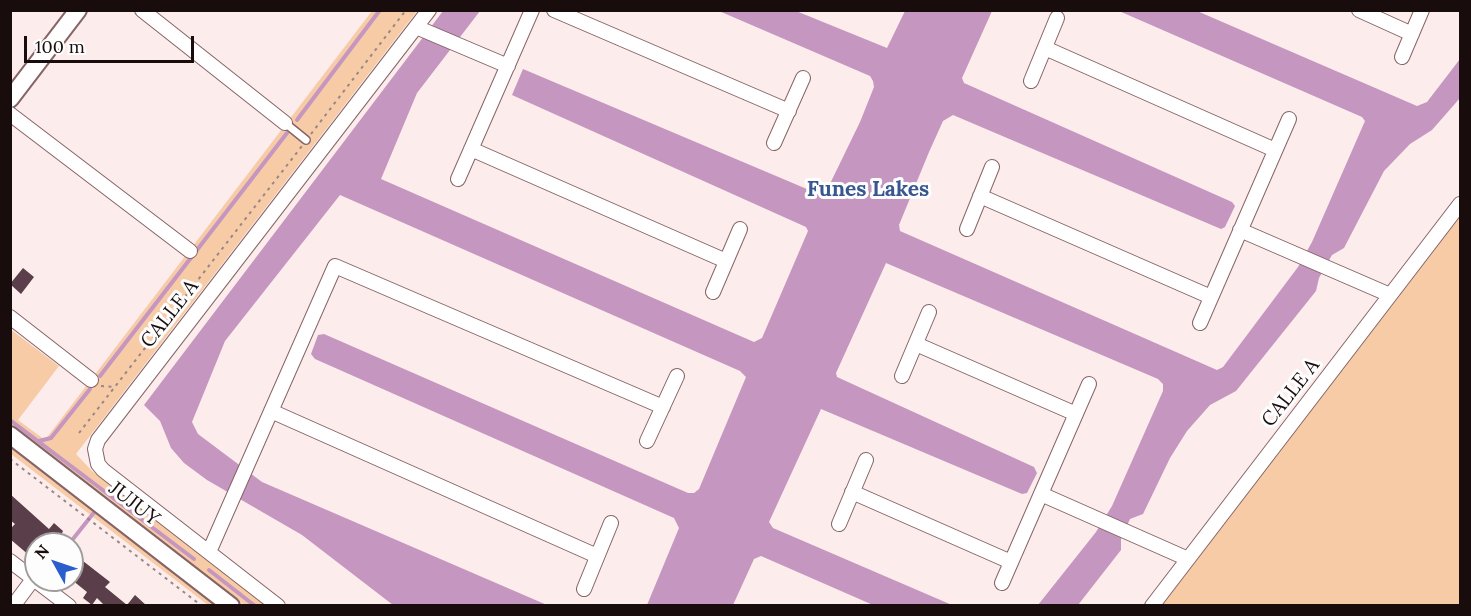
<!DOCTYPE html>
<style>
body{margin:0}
#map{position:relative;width:1471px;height:616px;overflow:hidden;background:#fcecec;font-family:Lora,serif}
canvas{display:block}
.frame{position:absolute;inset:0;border:12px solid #180c0d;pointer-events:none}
.north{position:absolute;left:24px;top:532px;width:60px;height:60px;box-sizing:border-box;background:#fdfdfd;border:2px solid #a19d9d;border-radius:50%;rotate:310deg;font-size:16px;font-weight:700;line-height:24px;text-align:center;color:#180c0d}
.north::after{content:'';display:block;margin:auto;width:21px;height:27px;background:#295ecc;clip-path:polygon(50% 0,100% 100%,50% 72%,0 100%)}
.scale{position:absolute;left:24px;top:36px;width:170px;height:27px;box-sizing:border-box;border:3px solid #180c0d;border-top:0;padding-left:8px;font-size:18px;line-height:21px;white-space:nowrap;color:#180c0d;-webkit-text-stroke:4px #fdfdfd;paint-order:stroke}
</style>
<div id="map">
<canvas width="1471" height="616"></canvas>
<div class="frame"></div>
<div class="north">N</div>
<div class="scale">100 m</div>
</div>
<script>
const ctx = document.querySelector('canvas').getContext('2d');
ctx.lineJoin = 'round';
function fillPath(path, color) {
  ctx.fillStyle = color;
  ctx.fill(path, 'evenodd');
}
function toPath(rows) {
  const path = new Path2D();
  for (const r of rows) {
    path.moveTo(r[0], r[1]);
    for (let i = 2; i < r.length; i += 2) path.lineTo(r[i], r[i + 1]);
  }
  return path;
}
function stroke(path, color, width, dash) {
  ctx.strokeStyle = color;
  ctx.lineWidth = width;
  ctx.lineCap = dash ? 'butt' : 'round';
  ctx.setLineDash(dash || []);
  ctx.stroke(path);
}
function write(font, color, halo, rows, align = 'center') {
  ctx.font = font + ' Lora,serif';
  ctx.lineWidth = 6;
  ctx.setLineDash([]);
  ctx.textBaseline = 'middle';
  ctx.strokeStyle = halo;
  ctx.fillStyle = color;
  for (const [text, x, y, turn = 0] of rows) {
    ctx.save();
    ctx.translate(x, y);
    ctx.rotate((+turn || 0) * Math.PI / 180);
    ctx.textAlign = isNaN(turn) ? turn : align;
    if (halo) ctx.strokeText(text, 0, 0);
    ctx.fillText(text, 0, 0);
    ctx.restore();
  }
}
const green = toPath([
 [372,11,417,11,76,454,92,471,266,605,244,605,11,428,10,329,59,366,18,420,45,440],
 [1460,215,1460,605,1161,605],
 [10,442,223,605,208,605,11,454]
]);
const water = toPath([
 [443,11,480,11,417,93,381,179,754,342,762,338,808,231,806,227,512,95,523,69,821,195,826,192,860,122,874,87,873,81,870,76,719,11,796,11,887,48,905,11,992,11,962,78,964,83,1232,202,1235,206,1225,227,1221,229,953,115,943,121,929,152,899,225,900,231,1217,370,1223,367,1298,267,1312,242,1365,121,1362,117,1119,11,1197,11,1417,106,1427,102,1460,59,1460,98,1432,130,1410,144,1384,171,1344,248,1332,255,1319,278,1316,291,1236,391,1210,405,1187,431,1170,458,1143,514,1130,519,1121,539,1121,550,1078,605,1038,605,1096,532,1112,506,1163,391,1163,384,1158,379,886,263,836,373,837,377,1034,467,1037,473,1027,493,1022,494,821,409,769,522,773,528,952,605,873,605,761,556,754,559,733,605,647,605,679,528,674,518,315,359,311,354,318,335,324,334,688,493,694,493,699,489,746,377,740,371,340,195,225,341,192,422,198,434,262,482,547,605,393,605,302,535,207,480,184,463,171,448,160,421,144,405]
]);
const stream = toPath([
 [297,120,380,10],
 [100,376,287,133],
 [10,420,194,559],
 [39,441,51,438,90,389],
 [69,544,96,510],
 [209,570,255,606]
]);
const building = toPath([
 [23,268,34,277,21,294,10,284],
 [10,494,49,529,54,523,63,531,57,544,36,544,36,561,10,539,10,529,15,524,10,520],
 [72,561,79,566,83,561,110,582,105,587,127,605,135,595,147,606,105,606,97,598,92,605,83,598,87,592,72,580]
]);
const path = toPath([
 [311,134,406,10],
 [101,386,115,387],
 [79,433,302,146],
 [10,459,202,606]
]);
const service = toPath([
 [285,123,306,140]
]);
const minor = toPath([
 [142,10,285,123],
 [554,10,789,111],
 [1359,10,1412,34],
 [416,27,508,66],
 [1045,48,1275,150],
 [1402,57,1422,10],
 [1031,81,1057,18],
 [10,114,190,251],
 [774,143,803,78],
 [471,149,726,261],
 [458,179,532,10],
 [980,196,1211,297],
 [967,229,992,167],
 [1240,230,1390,295],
 [713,292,740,229],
 [10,317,91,380],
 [1200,323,1289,119],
 [916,344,1076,414],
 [902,376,929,312],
 [271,411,597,556],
 [647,441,677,376],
 [852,492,1011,562],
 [1041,494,1188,559],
 [839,524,866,460],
 [209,552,335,266,663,407],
 [10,561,69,606],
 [1002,583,1089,384],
 [584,589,611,523],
 [13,606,34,578],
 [278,606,103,470,98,464,95,449,98,440,429,10],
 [1152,606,1460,204]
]);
const tertiary = toPath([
 [10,99,78,10],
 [10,435,231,606]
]);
const streetNames = [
 ["CALLE A",170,314,-52],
 ["CALLE A",1291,393,-52],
 ["JUJUY",134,504,38]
];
const neighbourhoodNames = [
 ["Funes Lakes",868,190]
];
fillPath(green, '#f8cba7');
fillPath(water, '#c596bf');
stroke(stream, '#c596bf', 4);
fillPath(building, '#5a3e49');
stroke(service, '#866466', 10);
stroke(minor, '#866466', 16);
stroke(tertiary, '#866466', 20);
stroke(path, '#968888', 2, [3, 4.5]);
stroke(service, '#fff', 7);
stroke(minor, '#fff', 14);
stroke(tertiary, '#fff', 16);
write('20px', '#180c0d', '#fdfdfd', streetNames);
write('bold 21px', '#38568f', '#fdfdfd', neighbourhoodNames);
</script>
